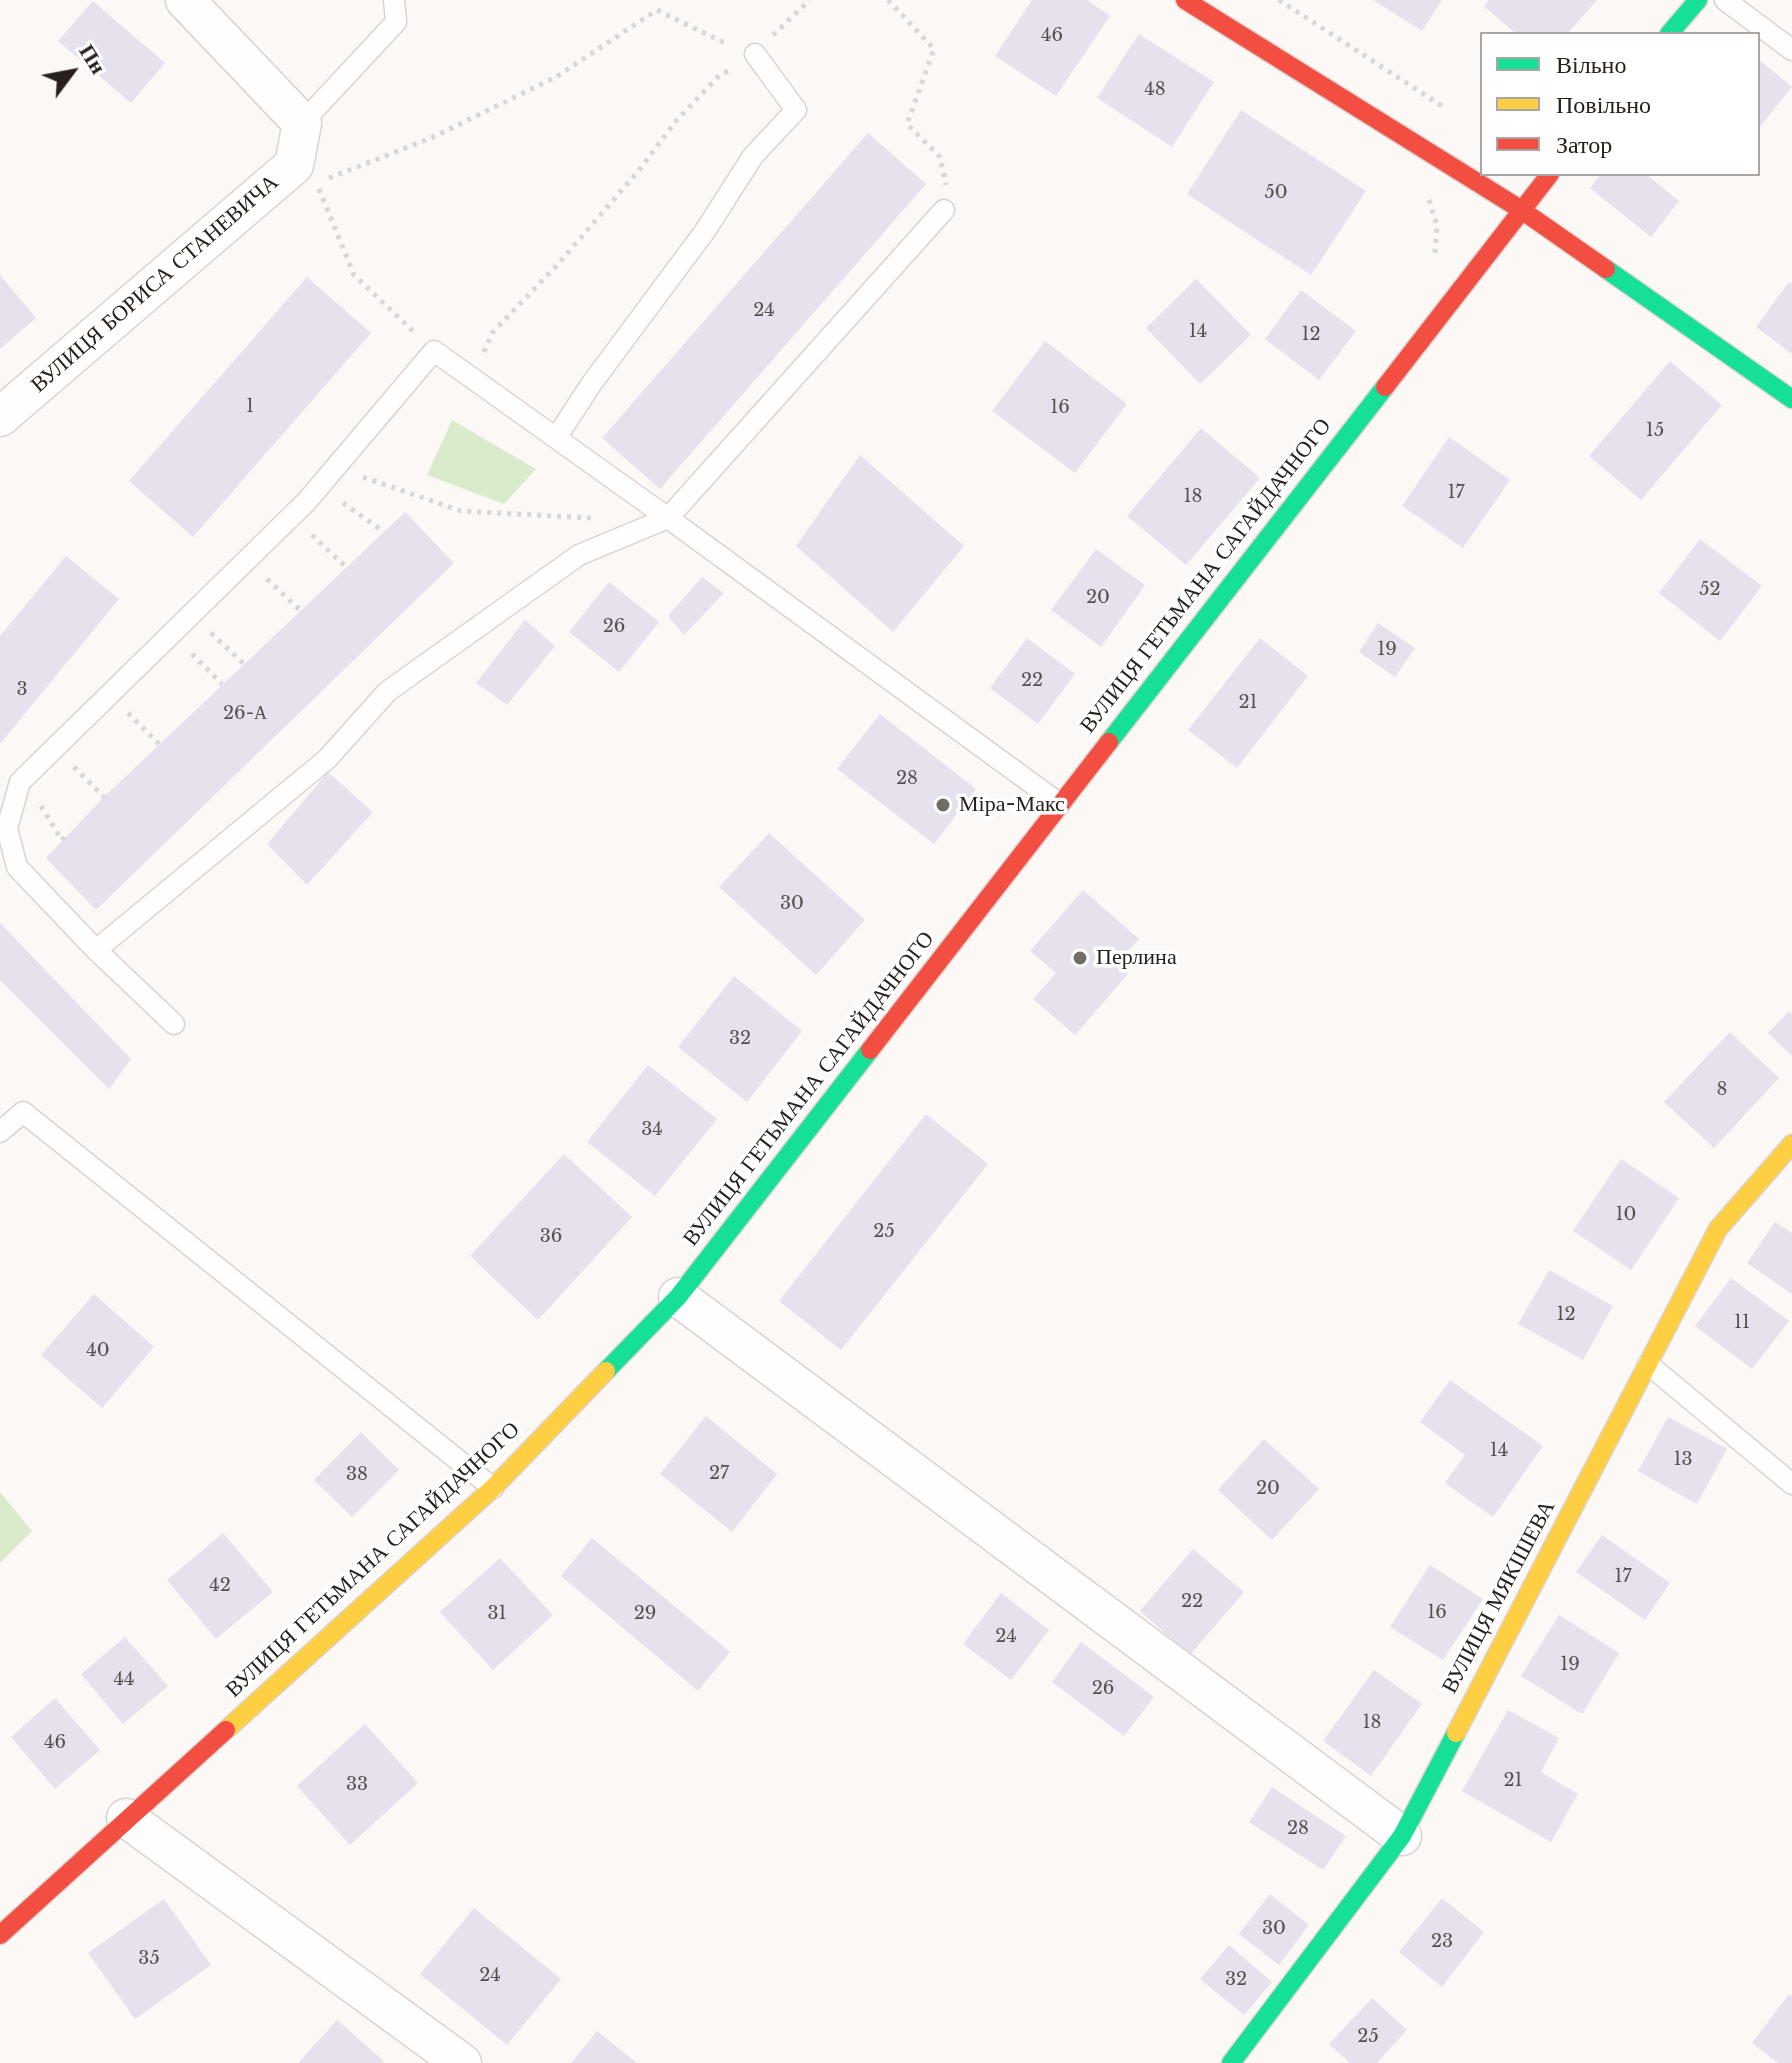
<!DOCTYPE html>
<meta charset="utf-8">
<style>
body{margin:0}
#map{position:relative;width:1792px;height:2063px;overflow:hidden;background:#fcf8f6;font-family:"Libre Baskerville",serif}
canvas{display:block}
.legend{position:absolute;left:1480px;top:32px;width:280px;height:144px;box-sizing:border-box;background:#fff;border:2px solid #a9a6a4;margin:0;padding:10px 14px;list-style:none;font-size:24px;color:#27201c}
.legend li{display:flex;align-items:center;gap:16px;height:40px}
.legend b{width:40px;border:2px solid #a9a6a4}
.north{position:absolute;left:32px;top:32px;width:80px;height:80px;-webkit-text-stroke:6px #fff;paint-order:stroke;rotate:58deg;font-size:22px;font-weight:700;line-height:32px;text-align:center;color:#27201c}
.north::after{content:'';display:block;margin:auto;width:28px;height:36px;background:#27201c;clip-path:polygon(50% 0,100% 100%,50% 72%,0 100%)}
</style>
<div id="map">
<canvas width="1792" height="2063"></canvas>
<ul class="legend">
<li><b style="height:10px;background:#16e098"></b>Вільно</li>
<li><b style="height:10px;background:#ffcf43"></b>Повільно</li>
<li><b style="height:10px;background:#f24e42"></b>Затор</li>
</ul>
<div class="north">Пн</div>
</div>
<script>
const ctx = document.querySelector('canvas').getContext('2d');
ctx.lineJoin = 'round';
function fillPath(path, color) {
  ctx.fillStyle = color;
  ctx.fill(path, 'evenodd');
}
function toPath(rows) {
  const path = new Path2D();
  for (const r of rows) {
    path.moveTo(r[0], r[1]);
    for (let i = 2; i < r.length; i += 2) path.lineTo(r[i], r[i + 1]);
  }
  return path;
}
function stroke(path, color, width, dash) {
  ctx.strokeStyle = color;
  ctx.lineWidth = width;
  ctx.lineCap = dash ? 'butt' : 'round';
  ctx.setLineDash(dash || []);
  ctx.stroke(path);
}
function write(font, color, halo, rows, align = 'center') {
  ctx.font = font + ' "Libre Baskerville",serif';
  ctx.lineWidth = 7;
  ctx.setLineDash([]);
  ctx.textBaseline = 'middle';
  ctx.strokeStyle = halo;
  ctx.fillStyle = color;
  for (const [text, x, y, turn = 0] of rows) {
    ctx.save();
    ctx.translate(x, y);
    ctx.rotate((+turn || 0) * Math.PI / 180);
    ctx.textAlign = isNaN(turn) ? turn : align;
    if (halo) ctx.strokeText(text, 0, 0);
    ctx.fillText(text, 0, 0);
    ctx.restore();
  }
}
const green = toPath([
 [452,420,536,469,504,504,427,475],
 [0,1492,32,1531,0,1563]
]);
const building = toPath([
 [1032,0,1087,0,1110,16,1056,96,995,56],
 [1373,0,1442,0,1422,31],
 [1489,0,1597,0,1567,34,1516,34,1484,6],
 [93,1,165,63,131,103,58,41],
 [1139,34,1214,82,1172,147,1097,98],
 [1758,59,1792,87,1758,129],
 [1241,110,1366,191,1311,275,1187,194],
 [868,133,926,184,660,489,602,438],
 [1601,174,1646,174,1679,201,1651,237,1590,188],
 [0,275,36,318,0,349],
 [307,277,371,333,193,537,129,481],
 [1196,279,1251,335,1200,384,1146,328],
 [1789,282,1792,284,1792,354,1756,327],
 [1301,290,1356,331,1319,380,1265,339],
 [1045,341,1127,404,1075,473,992,411],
 [1670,361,1722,405,1641,500,1589,456],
 [1201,428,1260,478,1186,565,1127,516],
 [1449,437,1510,480,1463,548,1402,506],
 [860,455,964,546,893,632,796,546],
 [405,512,454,563,96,910,46,858,104,797],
 [1700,539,1762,586,1720,641,1659,593],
 [1096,549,1145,585,1101,647,1051,610],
 [66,556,119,599,0,744,0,636],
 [702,577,724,593,684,635,668,616],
 [609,582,659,622,619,672,569,632],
 [525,620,555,646,507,705,476,683],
 [1378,623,1415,648,1395,677,1359,652],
 [1027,638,1075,674,1038,724,990,688],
 [1260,638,1308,676,1237,768,1188,730],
 [880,714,976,789,934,844,837,769],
 [328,772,373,812,307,885,267,844],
 [769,833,865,920,816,975,719,887],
 [1083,890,1139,939,1117,964,1128,974,1075,1035,1033,999,1056,973,1030,951],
 [0,923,131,1059,109,1089,0,980],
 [734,976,802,1031,747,1102,678,1047],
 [1789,1011,1792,1014,1792,1056,1768,1033],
 [1730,1032,1779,1078,1714,1148,1664,1102],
 [648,1065,717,1119,655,1196,587,1142],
 [926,1114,988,1164,841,1350,779,1301],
 [564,1154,632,1217,538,1320,470,1256],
 [1621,1159,1679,1198,1631,1270,1573,1231],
 [1775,1222,1792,1233,1792,1294,1747,1263],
 [1549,1270,1613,1306,1583,1360,1518,1324],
 [1731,1278,1789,1321,1752,1369,1695,1326],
 [94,1294,154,1347,102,1408,41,1355],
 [1450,1380,1543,1446,1493,1517,1445,1483,1465,1455,1420,1422],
 [706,1416,777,1474,732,1532,660,1474],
 [1668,1417,1727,1449,1697,1504,1638,1471],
 [361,1432,399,1470,352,1517,314,1480],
 [1264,1439,1319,1489,1272,1540,1218,1490],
 [223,1533,273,1592,216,1639,167,1580],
 [1602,1535,1670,1583,1645,1620,1576,1572],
 [592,1538,730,1652,698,1691,561,1576],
 [1193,1549,1244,1592,1190,1655,1140,1611],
 [500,1558,553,1615,493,1670,440,1612],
 [1430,1565,1483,1599,1443,1660,1390,1627],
 [1001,1593,1049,1630,1011,1680,963,1644],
 [1559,1615,1619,1653,1582,1714,1521,1676],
 [125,1637,168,1686,123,1724,81,1674],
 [1081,1642,1154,1697,1124,1736,1052,1682],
 [1374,1670,1422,1704,1371,1776,1323,1741],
 [55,1698,100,1750,55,1789,11,1737],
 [1508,1710,1559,1738,1541,1772,1578,1794,1551,1842,1462,1791],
 [365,1724,418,1783,350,1845,297,1786],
 [1272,1787,1346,1836,1323,1870,1249,1822],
 [1270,1894,1309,1925,1279,1965,1239,1934],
 [1442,1898,1484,1932,1442,1987,1399,1952],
 [164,1899,211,1965,135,2019,88,1953],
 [474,1908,561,1979,507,2045,420,1974],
 [1229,1945,1272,1982,1244,2015,1200,1979],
 [1789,1994,1792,1997,1792,2063,1778,2063,1752,2043],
 [1372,1998,1407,2030,1377,2063,1350,2063,1329,2044],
 [337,2020,384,2061,382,2063,298,2063],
 [597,2031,637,2063,571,2063]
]);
const path = toPath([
 [888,0,934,49,907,124,940,157,946,185],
 [1279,0,1442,106],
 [773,35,810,0],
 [329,178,431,138,556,77,657,10,729,45],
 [319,189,354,275,413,331],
 [1429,200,1437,226,1435,253],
 [484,352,492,333,559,263,640,169,676,121,718,77,731,69],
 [363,477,461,511,591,518],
 [343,503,384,532],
 [312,535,347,568],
 [267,579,301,611],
 [211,633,244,664],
 [192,654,222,684],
 [128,713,160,745],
 [74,767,104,797],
 [41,806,62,840,67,835]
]);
const lane = toPath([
 [1725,0,1792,50],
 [302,123,396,22,394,0],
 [556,438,592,383,705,231,753,156,796,110,755,54],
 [96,950,327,759,388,691,579,555,668,518,1060,804],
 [174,1024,96,950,17,867,7,828,20,782,307,501,434,351,668,518,944,210],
 [0,1132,23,1112,493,1488],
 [1648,1364,1792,1484]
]);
const street = toPath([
 [0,417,294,165,302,123,185,0],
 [678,1297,1402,1836],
 [126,1818,462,2063]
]);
const fast = toPath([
 [1669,34,1698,0],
 [1606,269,1792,399],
 [1109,742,1385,387],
 [606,1371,678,1297,870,1050],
 [1231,2063,1402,1836,1456,1733]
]);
const slow = toPath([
 [226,1730,493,1488,606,1371],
 [1456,1733,1718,1229,1792,1144]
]);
const jam = toPath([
 [1185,0,1520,209,1606,269],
 [1385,387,1550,174],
 [870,1050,1109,742],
 [0,1935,226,1730]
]);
const markers = [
 [943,805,8,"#726c68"],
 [1080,958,8,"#726c68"]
];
const numberNames = [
 ["46",1052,36],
 ["48",1155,90],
 ["50",1276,193],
 ["24",764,311],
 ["14",1198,332],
 ["12",1311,335],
 ["1",250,407],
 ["16",1060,408],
 ["15",1655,431],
 ["17",1456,493],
 ["18",1193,497],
 ["52",1710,590],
 ["20",1098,598],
 ["26",614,627],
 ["19",1387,650],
 ["22",1032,681],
 ["3",22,690],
 ["21",1248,703],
 ["26-А",245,714],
 ["28",907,779],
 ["30",792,904],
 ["32",740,1039],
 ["8",1722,1090],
 ["34",652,1130],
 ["10",1626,1215],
 ["25",884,1232],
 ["36",551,1237],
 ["12",1566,1315],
 ["11",1742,1323],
 ["40",98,1351],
 ["14",1499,1451],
 ["13",1683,1460],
 ["27",719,1474],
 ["38",357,1475],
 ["20",1268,1489],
 ["17",1623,1577],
 ["42",220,1586],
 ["22",1192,1602],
 ["16",1437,1613],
 ["31",497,1614],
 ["29",645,1614],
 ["24",1006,1637],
 ["19",1570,1665],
 ["44",124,1680],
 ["26",1103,1689],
 ["18",1372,1723],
 ["46",55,1743],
 ["21",1513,1781],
 ["33",357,1785],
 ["28",1298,1829],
 ["30",1274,1929],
 ["23",1442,1942],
 ["35",149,1959],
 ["24",490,1976],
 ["32",1236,1980],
 ["25",1368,2037]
];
const streetNames = [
 ["ВУЛИЦЯ БОРИСА СТАНЕВИЧА",155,284,-41],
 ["ВУЛИЦЯ ГЕТЬМАНА САГАЙДАЧНОГО",1206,576,-52],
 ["ВУЛИЦЯ ГЕТЬМАНА САГАЙДАЧНОГО",809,1089,-52],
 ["ВУЛИЦЯ ГЕТЬМАНА САГАЙДАЧНОГО",373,1560,-43],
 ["ВУЛИЦЯ МЯКІШЕВА",1499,1597,-62]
];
const poiNames = [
 ["Міра-Макс",959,805],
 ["Перлина",1096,958]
];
fillPath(green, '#daebcb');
fillPath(building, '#e7e1ed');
stroke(lane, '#d9d3d0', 23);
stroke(street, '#d9d3d0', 41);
stroke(fast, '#d9d3d0', 21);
stroke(slow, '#d9d3d0', 21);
stroke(jam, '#d9d3d0', 21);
stroke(path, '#d8d7d7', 5, [4, 6]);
stroke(lane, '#fffefe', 20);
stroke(street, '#fffefe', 38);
stroke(fast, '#16e098', 18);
stroke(slow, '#ffcf43', 18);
stroke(jam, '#f24e42', 18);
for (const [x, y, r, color] of markers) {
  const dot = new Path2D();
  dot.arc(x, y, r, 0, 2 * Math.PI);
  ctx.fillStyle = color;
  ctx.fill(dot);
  stroke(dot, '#fff', 3);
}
write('18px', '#575050', null, numberNames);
write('22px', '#27201c', '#fff', streetNames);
write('22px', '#27201c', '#fff', poiNames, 'left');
</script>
